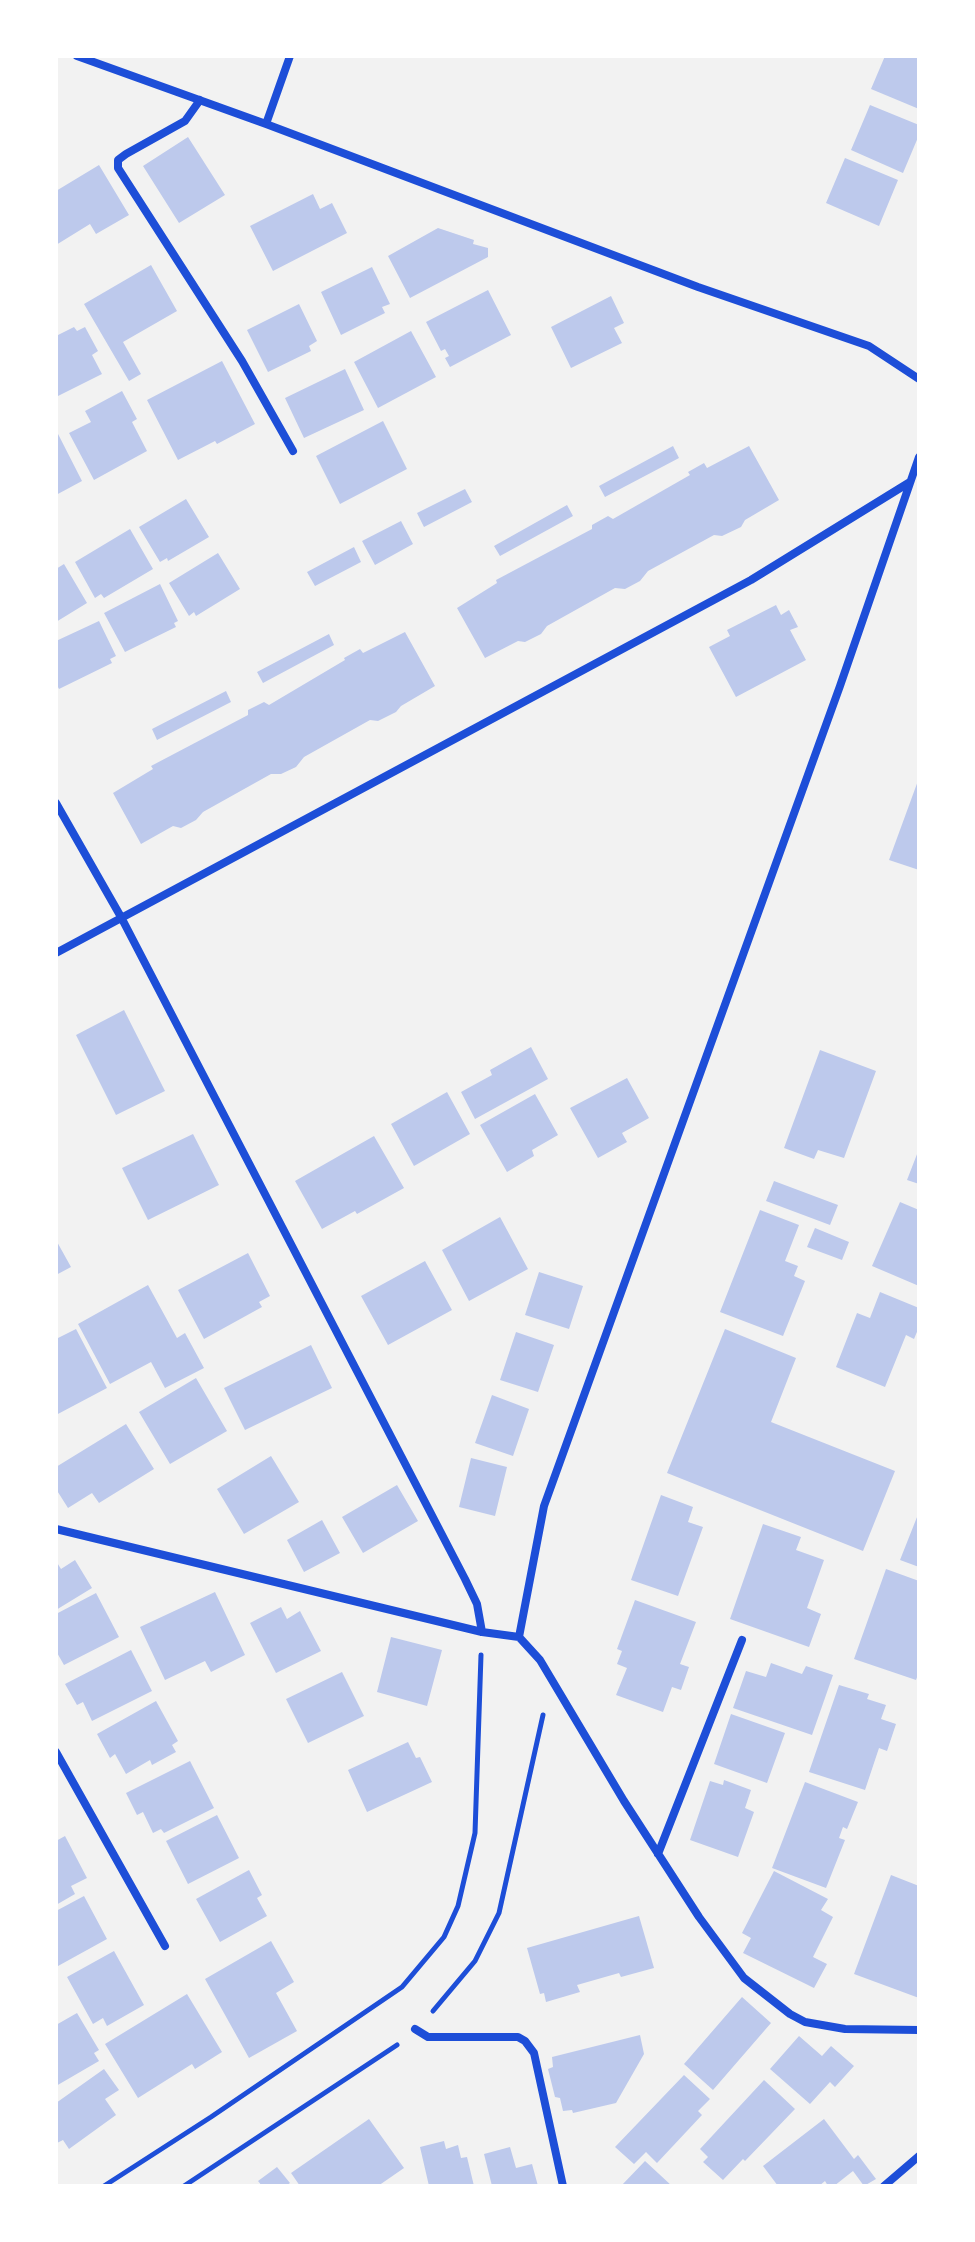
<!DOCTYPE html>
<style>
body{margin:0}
#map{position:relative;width:975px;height:2242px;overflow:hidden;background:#f2f2f2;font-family:"Roboto Condensed",sans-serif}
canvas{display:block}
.frame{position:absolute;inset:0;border:58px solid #fff;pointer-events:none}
</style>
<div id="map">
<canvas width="975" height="2242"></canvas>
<div class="frame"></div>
</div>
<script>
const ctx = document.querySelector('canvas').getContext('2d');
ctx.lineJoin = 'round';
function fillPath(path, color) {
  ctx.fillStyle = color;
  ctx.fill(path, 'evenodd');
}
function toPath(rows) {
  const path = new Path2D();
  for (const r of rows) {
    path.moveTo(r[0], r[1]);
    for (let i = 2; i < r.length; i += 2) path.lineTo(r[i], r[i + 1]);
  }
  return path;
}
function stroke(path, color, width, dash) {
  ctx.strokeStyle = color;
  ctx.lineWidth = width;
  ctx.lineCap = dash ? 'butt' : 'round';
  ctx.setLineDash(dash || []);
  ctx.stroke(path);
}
const building = toPath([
 [885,56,919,56,919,109,871,89],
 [870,105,919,125,919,135,903,173,851,150],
 [188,137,225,195,179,223,143,166],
 [845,158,898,180,879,226,826,203],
 [99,165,129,215,96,234,90,224,56,245,56,191],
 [313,194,320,209,332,203,347,233,273,271,250,226],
 [438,228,474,240,473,244,488,248,488,257,410,298,388,256],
 [151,265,177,311,123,342,141,374,129,381,84,304],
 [372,267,390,304,382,307,385,313,341,335,321,292],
 [488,290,511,335,450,367,445,358,449,356,445,349,441,351,426,322],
 [611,296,624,323,614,328,622,343,571,368,551,327],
 [299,304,317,341,309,346,311,351,268,372,247,330],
 [74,327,77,331,85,327,98,351,92,355,102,374,56,397,56,336],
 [411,331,436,377,378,408,354,362],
 [222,361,255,424,217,444,215,441,178,460,147,400],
 [345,369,364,410,304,438,285,398],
 [122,391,137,419,132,422,147,451,94,480,69,433,91,422,85,411],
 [383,421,407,469,340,504,316,456],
 [56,430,82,481,56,495],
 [673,446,679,458,605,497,599,486],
 [749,446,779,500,745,520,741,527,722,536,714,535,648,571,640,581,625,589,615,588,547,626,541,634,525,642,518,641,485,658,457,608,497,583,496,580,592,529,592,525,608,516,613,519,690,475,688,472,704,463,707,468],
 [465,489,472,502,424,527,417,513],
 [186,499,209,537,168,561,167,558,160,562,139,527],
 [567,505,573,516,500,556,494,546],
 [401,521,413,544,375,565,362,541],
 [130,529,153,569,104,598,101,594,95,598,75,562],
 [354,547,361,562,315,586,307,572],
 [218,553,240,589,196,616,194,612,189,616,169,583],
 [64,564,87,603,56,622,56,569],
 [160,584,178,621,174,623,176,627,125,652,104,613],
 [776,605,781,615,789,610,798,627,790,630,806,660,736,697,709,647,730,636,727,630],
 [99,621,116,656,110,659,112,663,59,689,56,683,56,641],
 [405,632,435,686,401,706,396,712,378,721,370,720,304,757,296,767,281,774,271,774,203,812,196,820,181,828,173,826,141,844,113,793,153,769,151,766,248,715,248,710,264,702,269,705,345,660,344,658,360,649,363,653],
 [329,634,334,645,263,683,257,672],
 [226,691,231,702,157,740,152,729],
 [919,778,919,870,889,860],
 [124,1010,165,1091,116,1115,76,1035],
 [531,1047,548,1079,475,1119,461,1092,492,1075,490,1070],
 [820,1050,876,1071,844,1158,818,1150,814,1159,784,1148],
 [627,1078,649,1118,622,1133,627,1142,598,1158,570,1108],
 [447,1092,470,1134,414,1166,391,1124],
 [535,1094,558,1135,532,1150,534,1156,507,1172,480,1125],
 [193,1134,219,1185,148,1220,122,1168],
 [374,1136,404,1188,357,1214,355,1211,322,1229,295,1181],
 [919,1149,919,1184,907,1180],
 [774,1181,838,1205,830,1225,766,1201],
 [900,1202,919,1210,919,1286,872,1266],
 [760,1210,799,1225,785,1261,798,1266,794,1276,805,1281,783,1336,720,1312],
 [500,1217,528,1269,469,1301,442,1250],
 [815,1228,849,1242,842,1260,807,1247],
 [56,1240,71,1267,56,1275],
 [248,1253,270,1296,259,1302,262,1307,204,1339,178,1290],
 [425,1261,452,1310,388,1345,361,1296],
 [539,1272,583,1286,569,1329,525,1315],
 [148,1285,177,1338,185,1333,204,1368,165,1388,151,1362,110,1384,78,1324],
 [880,1292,919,1308,919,1327,914,1339,906,1335,885,1387,836,1367,857,1313,870,1318],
 [76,1329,107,1388,56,1415,56,1339],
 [725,1329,796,1358,771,1422,895,1471,863,1551,667,1473],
 [516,1332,554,1345,538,1392,500,1380],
 [311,1345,332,1388,245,1430,224,1388],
 [196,1378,227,1431,170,1464,139,1412],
 [492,1395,529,1409,513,1456,475,1443],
 [126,1424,154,1469,99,1503,92,1493,68,1508,56,1489,56,1467],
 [271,1456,299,1502,244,1534,217,1489],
 [471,1458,507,1467,495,1516,459,1507],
 [397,1485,418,1521,363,1553,342,1517],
 [661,1495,693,1507,688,1522,703,1527,678,1596,631,1580],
 [919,1512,919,1567,900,1560],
 [322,1520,340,1553,304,1572,287,1540],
 [763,1524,801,1537,796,1550,824,1560,807,1608,821,1614,809,1647,730,1619],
 [75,1560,92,1588,56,1610,56,1561,61,1569],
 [886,1569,919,1581,919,1672,916,1680,854,1659],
 [215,1592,245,1655,211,1672,205,1661,165,1680,140,1627],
 [96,1593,119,1637,64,1665,56,1651,56,1623,58,1622,56,1614],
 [635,1600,696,1622,680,1664,689,1667,681,1690,672,1687,663,1712,616,1695,627,1668,617,1664,622,1651,617,1649],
 [281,1607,287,1619,300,1611,321,1651,276,1673,250,1623],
 [391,1637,442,1650,427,1706,377,1692],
 [131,1650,152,1691,92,1721,83,1702,77,1705,65,1684],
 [771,1663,802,1674,806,1666,833,1675,812,1735,733,1708,746,1671,766,1677],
 [342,1672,364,1716,308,1743,286,1699],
 [839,1685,869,1694,867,1699,886,1705,881,1719,896,1724,887,1751,879,1748,865,1790,809,1772],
 [156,1701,178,1741,172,1745,176,1752,152,1765,150,1760,126,1774,115,1754,110,1758,97,1734],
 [731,1714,785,1733,767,1783,714,1764],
 [408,1742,416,1758,420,1757,432,1782,367,1812,348,1770],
 [190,1761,214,1808,164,1833,161,1829,153,1833,143,1812,137,1815,126,1793],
 [724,1780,751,1790,745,1808,754,1812,738,1857,690,1840,710,1781,723,1785],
 [805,1782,858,1802,847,1829,843,1827,839,1838,845,1840,826,1888,772,1868],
 [217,1815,239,1858,188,1884,166,1841],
 [65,1836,87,1878,71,1886,75,1894,56,1905,56,1841],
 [249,1870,262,1895,257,1898,267,1916,220,1942,196,1899],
 [774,1871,828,1899,821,1910,833,1917,813,1957,827,1964,814,1988,743,1953,751,1938,742,1933],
 [891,1875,919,1886,919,1998,854,1974],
 [84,1896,107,1939,58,1966,56,1961,56,1911],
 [639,1916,654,1968,621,1977,619,1973,577,1985,580,1992,546,2002,544,1993,540,1994,527,1948],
 [271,1941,294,1982,276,1993,297,2031,249,2058,205,1979],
 [114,1951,144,2005,107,2026,103,2018,93,2024,67,1977],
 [187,1994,222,2052,195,2069,192,2064,138,2098,105,2044],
 [742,1997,771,2023,713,2090,684,2064],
 [77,2013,99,2050,94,2053,99,2061,56,2086,56,2025],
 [640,2035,644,2054,616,2103,573,2113,572,2110,563,2111,560,2098,555,2097,548,2069,553,2067,552,2057],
 [799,2036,822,2056,831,2046,854,2066,835,2087,830,2082,810,2104,770,2069],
 [104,2069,119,2090,105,2099,116,2115,69,2149,63,2140,57,2143,56,2103],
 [684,2075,710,2099,698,2111,702,2115,657,2163,646,2152,634,2164,615,2147],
 [764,2080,795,2109,745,2161,743,2159,723,2180,703,2162,708,2157,700,2149],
 [369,2119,404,2168,378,2186,300,2186,291,2173],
 [824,2119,854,2159,858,2155,876,2179,864,2186,853,2171,834,2186,828,2186,825,2181,819,2186,778,2186,763,2166],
 [444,2141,446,2149,458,2145,461,2158,467,2157,474,2186,429,2186,420,2147],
 [510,2147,516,2168,532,2164,538,2186,492,2186,484,2154],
 [645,2161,672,2186,621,2186],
 [277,2167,290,2183,286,2186,262,2186,258,2181]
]);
const path = toPath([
 [433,2011,475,1961,499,1913,543,1715],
 [104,2186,211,2117,402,1987,444,1937,458,1906,475,1833,481,1655],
 [184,2186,397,2045]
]);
const minor = toPath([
 [77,56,266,124,698,287,869,346,919,379],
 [200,100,185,121,126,154,118,160,118,168,242,361,293,451],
 [266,124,290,56],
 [56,803,121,917,465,1579,477,1604,482,1632],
 [56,953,751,580,910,482],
 [56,1529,482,1632,519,1637,540,1660,624,1801,699,1917,744,1978,790,2014,805,2022,845,2029,919,2030],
 [519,1637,544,1506,840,686,919,457],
 [56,1752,165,1946],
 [658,1854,742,1640],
 [415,2029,428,2037,518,2037,525,2041,534,2053,563,2186],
 [884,2186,919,2156]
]);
fillPath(building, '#bdc9ec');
stroke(path, '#1d4ed8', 5);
stroke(minor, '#1d4ed8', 8);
</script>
